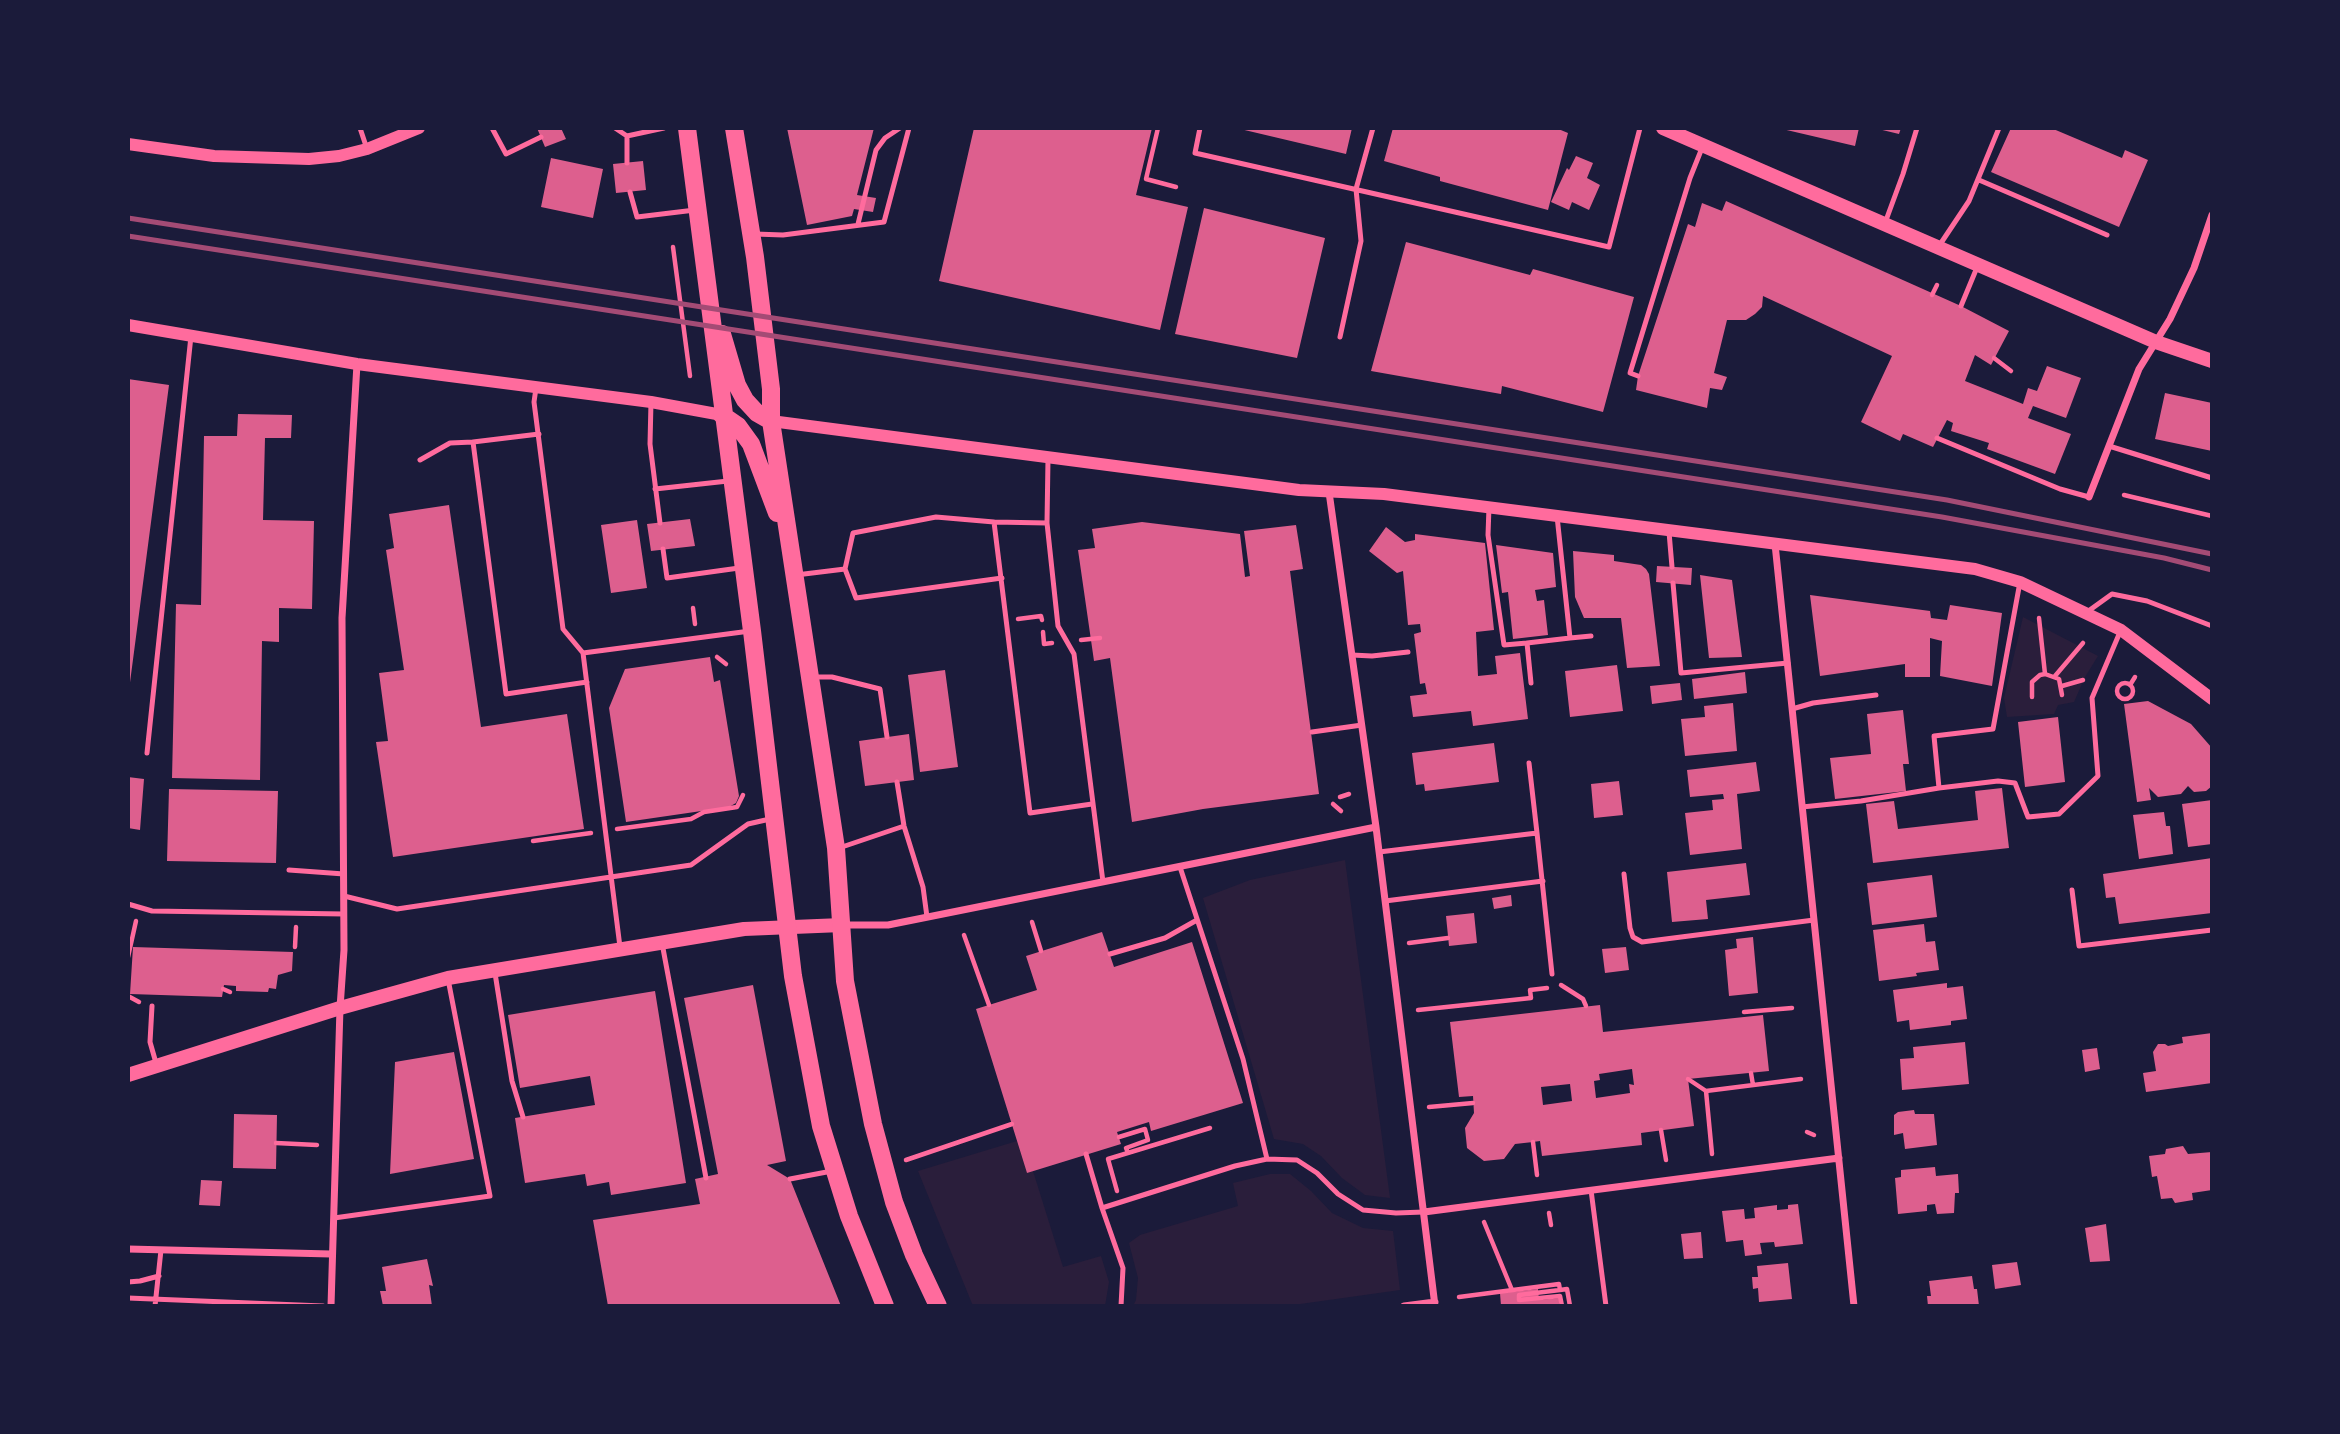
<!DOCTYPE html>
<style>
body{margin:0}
#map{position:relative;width:2340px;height:1434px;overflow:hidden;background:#1b1b3a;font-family:"Archivo Narrow",sans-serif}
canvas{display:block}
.frame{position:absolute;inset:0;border:130px solid #1b1b3a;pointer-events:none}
</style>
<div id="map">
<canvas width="2340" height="1434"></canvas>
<div class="frame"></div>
</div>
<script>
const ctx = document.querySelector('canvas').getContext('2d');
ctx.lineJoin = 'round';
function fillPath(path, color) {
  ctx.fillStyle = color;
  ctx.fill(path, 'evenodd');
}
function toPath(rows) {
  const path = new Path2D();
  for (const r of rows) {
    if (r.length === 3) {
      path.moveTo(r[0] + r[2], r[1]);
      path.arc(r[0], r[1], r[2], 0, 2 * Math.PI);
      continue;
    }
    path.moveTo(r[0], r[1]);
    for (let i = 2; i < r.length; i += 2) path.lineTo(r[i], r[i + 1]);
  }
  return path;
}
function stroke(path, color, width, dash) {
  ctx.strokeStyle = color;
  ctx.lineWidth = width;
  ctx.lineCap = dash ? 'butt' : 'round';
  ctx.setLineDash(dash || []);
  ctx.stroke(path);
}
const green = toPath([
 [2023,617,2098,656,2085,677,2074,702,2058,705,2054,714,2007,717,2004,698],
 [1345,860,1390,1198,1365,1195,1342,1178,1321,1156,1303,1144,1274,1139,1203,898,1250,880],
 [1017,1141,1027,1173,1033,1171,1063,1267,1101,1256,1109,1282,1105,1306,973,1306,918,1171],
 [1270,1174,1290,1174,1311,1191,1332,1213,1363,1228,1393,1231,1400,1290,1286,1306,1133,1306,1136,1300,1138,1278,1129,1243,1140,1235,1238,1206,1233,1183]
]);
const building = toPath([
 [537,128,561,128,566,139,545,147],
 [787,128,874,128,857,195,876,198,873,212,854,209,852,216,807,225],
 [974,128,1152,128,1136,195,1188,207,1160,330,939,281],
 [1236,128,1352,128,1346,154],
 [1393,128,1556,128,1568,133,1548,210,1440,181,1440,177,1384,161],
 [1778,128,1859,128,1855,146],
 [1874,128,1901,128,1899,134],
 [2011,128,2051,128,2122,158,2125,150,2148,160,2119,227,1991,172],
 [1576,156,1593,163,1587,178,1600,185,1589,210,1572,202,1569,210,1551,202,1567,168,1569,170],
 [551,158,603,169,593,218,541,207],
 [643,161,646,190,616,193,613,164],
 [1726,201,1961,306,2009,331,1991,365,1975,355,1965,381,2023,404,2028,388,2037,391,2047,366,2081,378,2066,418,2033,406,2028,418,2071,434,2055,474,1987,449,1989,443,1951,431,1953,423,1947,420,1933,447,1903,434,1900,441,1861,422,1892,356,1763,296,1762,307,1755,314,1746,320,1727,320,1714,373,1727,377,1722,390,1710,388,1707,408,1636,390,1638,376,1688,224,1695,227,1702,203,1722,211],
 [1204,208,1325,238,1297,358,1175,334],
 [1406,242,1530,275,1533,269,1634,297,1603,412,1502,386,1501,394,1371,371],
 [128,379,169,385,129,690,128,690],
 [2165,393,2212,403,2212,451,2155,439],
 [238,414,292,415,291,438,265,438,263,520,314,521,312,609,279,608,279,642,262,641,260,780,172,778,176,604,201,605,204,436,237,436],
 [449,505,481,727,567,714,584,829,393,857,376,742,388,741,379,673,404,670,386,550,394,548,389,514],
 [690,519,695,546,651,551,647,524],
 [637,520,647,588,611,593,601,525],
 [1142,522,1240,534,1245,577,1250,576,1244,531,1296,525,1303,569,1290,571,1319,794,1203,809,1132,822,1110,658,1094,661,1078,550,1095,548,1092,529],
 [1386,527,1405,542,1415,540,1415,534,1485,543,1494,630,1476,632,1478,676,1497,674,1495,656,1520,653,1528,719,1473,726,1471,711,1413,717,1410,696,1427,694,1425,683,1420,684,1414,634,1421,632,1420,624,1408,625,1403,571,1397,573,1369,551],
 [1496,545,1553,553,1556,587,1535,590,1537,601,1544,600,1548,635,1513,639,1508,592,1502,593],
 [1573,551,1614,555,1614,561,1641,565,1646,569,1649,574,1660,666,1627,668,1621,618,1584,618,1575,597],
 [1657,566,1692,568,1691,585,1656,582],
 [1700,575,1732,580,1742,657,1709,658],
 [1810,595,1930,611,1931,618,1947,620,1950,605,2002,613,1992,686,1940,676,1942,641,1930,638,1930,677,1905,677,1905,664,1820,676],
 [710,657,714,682,720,680,739,796,736,803,729,807,626,822,609,708,625,669],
 [1617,665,1623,711,1570,717,1565,671],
 [945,670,958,767,920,772,908,675],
 [1745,672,1747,693,1694,699,1692,679],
 [1680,683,1682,700,1652,704,1650,686],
 [2148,701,2191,724,2212,748,2212,786,2206,791,2194,792,2188,786,2181,794,2158,797,2149,788,2151,800,2137,802,2124,704],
 [1733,703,1737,751,1685,756,1681,719,1705,717,1704,706],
 [1903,710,1909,764,1903,764,1906,791,1835,799,1830,758,1871,754,1867,714],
 [2058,717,2065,782,2025,787,2018,722],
 [909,734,914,780,865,786,859,741],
 [1494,743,1499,782,1425,791,1424,784,1416,785,1412,753],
 [1756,762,1760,791,1737,794,1742,849,1690,855,1685,813,1713,810,1712,800,1724,799,1723,794,1690,797,1687,770],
 [128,777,144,779,140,830,128,828],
 [1619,781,1623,815,1594,818,1591,784],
 [2002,788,2009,848,1873,863,1866,804,1894,801,1898,829,1978,820,1975,791],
 [169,789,278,791,276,863,167,861],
 [2212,800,2212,844,2188,847,2182,804],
 [2164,812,2166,826,2170,826,2173,854,2139,859,2133,815],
 [2212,858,2212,913,2119,924,2115,897,2106,898,2103,874],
 [1746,863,1750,895,1706,900,1708,919,1672,922,1667,872],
 [1932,875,1937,917,1872,925,1867,883],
 [1511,895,1512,906,1494,909,1492,898],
 [1474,913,1477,943,1449,946,1446,916],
 [1924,924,1926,942,1935,941,1939,970,1916,973,1917,976,1879,981,1873,930],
 [1102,932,1114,967,1192,942,1243,1103,1151,1131,1149,1122,1117,1132,1121,1144,1027,1173,976,1009,1037,990,1026,956],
 [1753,937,1758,993,1729,996,1725,950,1737,948,1736,939],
 [133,947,293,952,292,971,278,975,276,989,269,988,268,992,236,991,236,986,224,985,222,997,130,994],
 [1626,947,1629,970,1605,973,1602,949],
 [1947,983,1947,988,1963,986,1967,1019,1951,1021,1951,1025,1910,1030,1909,1020,1897,1022,1893,990],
 [753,985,786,1161,767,1165,790,1179,841,1306,608,1306,593,1220,700,1204,695,1179,718,1174,684,998],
 [655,991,686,1183,611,1195,609,1182,587,1186,585,1174,525,1183,515,1118,595,1105,590,1076,520,1088,508,1015],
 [1600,1005,1603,1032,1763,1015,1769,1071,1688,1079,1694,1126,1641,1133,1642,1145,1542,1156,1540,1141,1533,1142,1515,1144,1504,1159,1484,1161,1467,1148,1465,1128,1474,1113,1473,1096,1459,1097,1450,1022],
 [1632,1069,1634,1085,1629,1084,1630,1093,1596,1098,1594,1081,1600,1080,1599,1074],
 [1570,1084,1572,1101,1543,1105,1541,1087],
 [2212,1033,2212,1083,2146,1092,2143,1073,2156,1071,2153,1052,2158,1044,2165,1044,2168,1046,2183,1043,2182,1037],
 [1965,1042,1969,1084,1902,1090,1900,1059,1914,1058,1913,1047],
 [2097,1048,2100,1069,2085,1072,2082,1050],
 [454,1052,474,1159,390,1174,395,1062],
 [1914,1110,1915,1114,1934,1114,1937,1145,1905,1149,1903,1133,1894,1135,1894,1115,1898,1112],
 [234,1114,277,1115,276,1169,233,1168],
 [2183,1146,2188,1154,2212,1152,2212,1190,2192,1193,2193,1200,2175,1203,2172,1198,2161,1199,2157,1176,2152,1177,2149,1156,2165,1154,2166,1149],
 [1935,1167,1936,1176,1958,1174,1959,1193,1955,1193,1954,1213,1937,1214,1935,1204,1927,1205,1927,1211,1898,1214,1895,1178,1901,1177,1901,1170],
 [201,1180,222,1181,220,1206,199,1205],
 [1798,1204,1803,1244,1775,1247,1774,1242,1760,1243,1762,1254,1745,1256,1743,1240,1726,1242,1722,1211,1744,1209,1745,1219,1755,1218,1754,1208,1777,1205,1777,1210,1788,1209,1788,1205],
 [2106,1224,2110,1261,2090,1262,2085,1228],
 [1701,1232,1703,1258,1684,1259,1681,1234],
 [427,1259,433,1286,429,1285,432,1306,383,1306,380,1291,386,1291,382,1267],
 [2017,1262,2021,1285,1995,1289,1992,1265],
 [1788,1263,1792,1299,1759,1302,1758,1288,1753,1289,1752,1277,1758,1277,1757,1266],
 [1972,1276,1974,1289,1977,1289,1979,1306,1928,1306,1927,1296,1931,1296,1929,1281],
 [1538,1289,1539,1300,1559,1298,1560,1306,1501,1306,1500,1293]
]);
const path = toPath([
 [1158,128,1146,179,1176,187],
 [673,247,690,376],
 [1932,295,1937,285],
 [1994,358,2011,371],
 [2124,495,2212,516],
 [693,608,695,624],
 [2039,618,2045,674],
 [1018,619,1041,616,1042,620],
 [1043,632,1044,644,1052,643],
 [1081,640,1100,638],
 [717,657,726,664],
 [2055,676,2083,643],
 [2125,691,8],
 [2130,685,2135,677],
 [2062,686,2083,680],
 [2032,697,2032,682,2040,675,2045,674,2059,679,2062,695],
 [1340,797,1349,794],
 [1333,804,1341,811],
 [617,829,691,819,704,812,737,807,743,795],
 [533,841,591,833],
 [1032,922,1041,951],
 [964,935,989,1005],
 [1409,943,1448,938],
 [295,947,296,927],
 [128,957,136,921],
 [1561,985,1583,999,1586,1006],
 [223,989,230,992],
 [128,996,139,1002],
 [1418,1010,1531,998,1530,990,1547,988],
 [1744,1012,1792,1008],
 [1751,1073,1753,1085],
 [1688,1079,1706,1091],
 [1429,1107,1473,1103],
 [1661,1130,1666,1160],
 [1807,1132,1814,1135],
 [1119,1137,1145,1129,1148,1140,1126,1148,1128,1153],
 [1533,1142,1537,1175],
 [276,1143,317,1145],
 [1712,1154,1706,1091,1801,1079],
 [906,1160,1012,1124],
 [1117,1191,1108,1159,1210,1128],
 [1549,1213,1551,1225],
 [1484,1222,1512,1290],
 [1560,1290,1519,1295,1519,1300,1560,1296,1562,1306],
 [1459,1297,1559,1284,1560,1290,1567,1289,1570,1306]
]);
const service = toPath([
 [360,128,367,149],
 [492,128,506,154,541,137],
 [615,128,627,136,627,163],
 [1200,128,1195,153,1609,247,1640,128],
 [627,136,664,128],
 [1979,180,2107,235],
 [630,192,637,217,695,210],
 [1885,223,1903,174,1917,128],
 [858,224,876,150,885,138,900,128],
 [755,234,783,235,884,222,909,128],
 [1939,246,1969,201,1999,128],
 [1961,306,1978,265],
 [1340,337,1361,241,1356,189,1373,128],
 [1638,376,1630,373,1690,178,1702,148],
 [536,388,534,402,563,629,583,653,620,947],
 [651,402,650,444,660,523],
 [539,434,473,442,506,694,587,682],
 [1937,438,2060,489,2089,497],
 [2109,446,2212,478],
 [420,460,450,443,473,442],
 [655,489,728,481],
 [1489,507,1488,535,1504,645,1527,643],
 [994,522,1030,813,1092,804],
 [1047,523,1058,626,1074,654,1103,882],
 [1669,532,1672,567],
 [663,549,667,578,739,568],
 [796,575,845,569],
 [1002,578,856,598,845,569,853,533,936,517,994,522,1047,523,1048,459],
 [2020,582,1993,729,1934,736,1939,788,1998,781,2015,783,2028,817,2059,814,2098,776,2092,698,2120,632],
 [1673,583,1681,673,1788,663],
 [2087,612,2112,594,2147,601,2212,626],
 [1570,638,1591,636],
 [583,653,750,631],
 [1352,655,1372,656,1408,652],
 [815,677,832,677,880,689,887,737],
 [1531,683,1527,643,1570,638,1557,516],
 [1792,709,1813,703,1876,695],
 [1312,732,1362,725],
 [147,753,191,336],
 [1529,763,1537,833],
 [897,782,904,826,923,887,927,917],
 [1802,807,1861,801,1939,788],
 [839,848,904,826],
 [1379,852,1537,833,1552,974],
 [1180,867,1243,1059,1267,1159],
 [289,870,344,874],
 [1624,874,1630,928,1633,937,1642,942,1814,920],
 [2072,890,2079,946,2212,930],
 [344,896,397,909,691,865,748,824,770,819],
 [1385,901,1543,881],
 [128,904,152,911,344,914],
 [662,943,706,1178],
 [1110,954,1165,938,1197,920],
 [495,973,512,1081,523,1117],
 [152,1006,150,1042,156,1063],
 [1086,1154,1102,1208,1235,1166,1267,1159,1297,1160,1317,1173,1338,1194,1363,1210,1396,1213,1424,1212],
 [790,1179,832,1171],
 [1591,1190,1606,1306],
 [1102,1208,1123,1268,1121,1306],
 [334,1218,490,1196,448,979],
 [128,1282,140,1281,159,1276],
 [128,1298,323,1306],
 [155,1306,161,1250]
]);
const minor = toPath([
 [1329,492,1376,827,1435,1306],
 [2089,497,2139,369,2170,319,2194,268,2212,215],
 [1775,544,1854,1306],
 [842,925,888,925,1376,827],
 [1424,1212,1839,1158],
 [128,1249,331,1254],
 [331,1306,340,1008,344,950,342,618,357,364],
 [1404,1306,1435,1302]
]);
const tertiary = toPath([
 [128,144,214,156,309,159,339,156,367,149,419,128],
 [128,325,357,364,651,402,722,415],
 [771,421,1299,490,1384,494,1975,569,2020,582,2121,630,2212,699]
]);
const secondary = toPath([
 [1663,128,2156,342,2212,361],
 [128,1075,340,1008,448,978,744,929,842,925]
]);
const primary = toPath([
 [687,128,752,631,793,976,821,1126,849,1216,885,1306],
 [734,128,755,257,771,389,771,421,836,848,845,981,873,1124,894,1202,914,1255,938,1306],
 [722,334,737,385,745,400,757,413,771,421],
 [722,415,738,426,751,444,777,513]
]);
const rail = toPath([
 [128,218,1947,500,2212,554],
 [128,236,1942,517,2164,558,2212,570]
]);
fillPath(green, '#2a1e3b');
fillPath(building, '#dd5f8e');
stroke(path, '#ff6b9d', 4.5);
stroke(service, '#ff6b9d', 5);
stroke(minor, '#ff6b9d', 7);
stroke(tertiary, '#ff6b9d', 12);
stroke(secondary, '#ff6b9d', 14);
stroke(primary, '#ff6b9d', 18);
stroke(rail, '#a44b75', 5);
</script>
